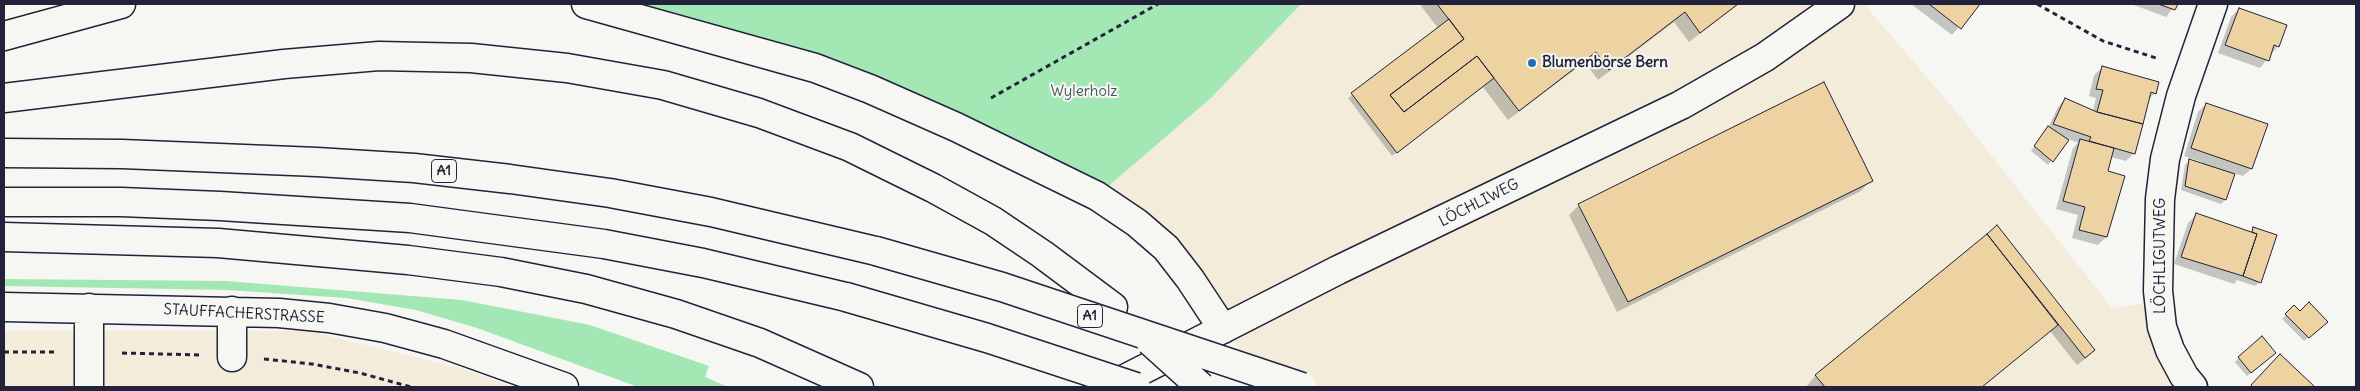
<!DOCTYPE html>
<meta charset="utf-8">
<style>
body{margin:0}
#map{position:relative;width:2360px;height:391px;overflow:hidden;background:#f6f6f2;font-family:Delius,sans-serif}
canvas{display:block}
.frame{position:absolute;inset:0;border:5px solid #22223b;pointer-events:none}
</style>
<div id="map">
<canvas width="2360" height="391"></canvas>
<div class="frame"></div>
</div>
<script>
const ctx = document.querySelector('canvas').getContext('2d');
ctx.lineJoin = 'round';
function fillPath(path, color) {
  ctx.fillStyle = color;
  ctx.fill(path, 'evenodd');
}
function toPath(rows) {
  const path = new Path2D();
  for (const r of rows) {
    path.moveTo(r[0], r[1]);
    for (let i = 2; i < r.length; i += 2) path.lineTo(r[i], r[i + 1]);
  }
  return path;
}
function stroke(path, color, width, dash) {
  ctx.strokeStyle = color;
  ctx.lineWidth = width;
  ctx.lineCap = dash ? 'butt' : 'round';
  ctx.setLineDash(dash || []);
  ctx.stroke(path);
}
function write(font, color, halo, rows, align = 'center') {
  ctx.font = font + ' Delius,sans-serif';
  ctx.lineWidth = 4;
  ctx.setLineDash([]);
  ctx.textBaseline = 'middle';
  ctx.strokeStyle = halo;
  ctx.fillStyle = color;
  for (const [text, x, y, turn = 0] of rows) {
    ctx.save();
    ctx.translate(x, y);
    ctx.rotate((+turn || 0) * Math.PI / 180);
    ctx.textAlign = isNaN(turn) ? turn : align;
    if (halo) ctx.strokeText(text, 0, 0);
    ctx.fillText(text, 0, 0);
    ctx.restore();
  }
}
const built = toPath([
 [1301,4,1864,4,1960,116,2112,308,2145,303,2156,357,2175,387,1266,387,1190,279,1097,196,1211,98],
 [4,331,308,331,460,368,514,387,4,387]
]);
const green = toPath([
 [586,4,1301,4,1211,98,1097,196,956,127],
 [4,279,226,281,462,300,590,325,709,366,705,377,728,387,638,387,477,328,416,310,346,298,227,290,4,286]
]);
const shadow = toPath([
 [1424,4,1739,4,1689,42,1674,22,1598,80,1585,62,1508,120,1483,87,1392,156,1348,98,1438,28,1421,6],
 [1911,4,1978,4,1952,35],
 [2131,4,2176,4,2166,17],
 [2239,9,2278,46,2260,68,2218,53,2231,17],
 [2102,68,2155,93,2148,100,2134,153,2126,161,2111,157,2106,172,2124,177,2106,237,2098,245,2072,238,2078,215,2056,209,2073,148,2078,143,2068,139,2048,165,2031,151,2048,128,2058,107,2065,99,2093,111,2096,98,2089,96,2094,75],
 [2206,104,2251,169,2243,176,2234,173,2225,200,2221,204,2181,190,2185,165,2189,161,2202,165,2202,162,2184,156,2198,112],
 [1871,180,1861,191,1617,312,1569,215,1579,205],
 [2196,215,2250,233,2254,229,2275,236,2260,282,2255,286,2237,280,2234,284,2174,264,2188,223],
 [1997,227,2094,350,2086,358,2077,365,2050,331,1982,387,1806,387,1815,376],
 [2294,307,2300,313,2327,322,2304,341,2282,319],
 [2280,356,2313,387,2250,387],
 [2270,357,2247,376,2235,362,2239,358]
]);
const building = toPath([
 [1437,4,1738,4,1700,33,1685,12,1609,70,1596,52,1519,111,1477,56,1404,112,1390,95,1464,39,1437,4],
 [1929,4,1980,4,1961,29,1929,4],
 [2158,4,2178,4,2175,10,2158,4],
 [2239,8,2287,25,2279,47,2274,45,2269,61,2225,45,2239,8],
 [1449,19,1464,39,1390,95,1404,112,1477,56,1494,78,1397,153,1351,93,1449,19],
 [2102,66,2159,82,2156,94,2151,92,2143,124,2097,112,2103,90,2096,89,2102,66],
 [1824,82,1873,181,1628,302,1578,204,1824,82],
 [2065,98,2097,112,2143,124,2135,154,2089,141,2091,137,2053,124,2065,98],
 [2206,103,2268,124,2252,169,2191,148,2206,103],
 [2048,126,2069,140,2053,162,2034,146,2048,126],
 [2080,139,2114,148,2108,171,2125,176,2107,237,2079,230,2085,207,2063,201,2080,139],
 [2189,159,2235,174,2226,200,2185,186,2189,159],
 [2196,213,2257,234,2243,276,2181,257,2196,213],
 [1997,225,2095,350,2085,358,1987,234,1997,225],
 [2253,227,2277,235,2261,283,2243,276,2257,234,2252,232,2253,227],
 [1987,234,2058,325,1982,387,1825,387,1815,375,1987,234],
 [2309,302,2328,322,2309,338,2285,314,2294,305,2300,311,2309,302],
 [2262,336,2276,353,2251,373,2238,357,2262,336],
 [2280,354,2315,387,2253,387,2251,385,2280,354]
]);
const path = toPath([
 [2037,4,2103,41,2159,59],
 [991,98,1158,4],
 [4,352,56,352],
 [122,353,201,355],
 [264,359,312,364,360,373,411,387]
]);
const minor = toPath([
 [586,4,815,68,870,89,956,127,1097,196,1137,223,1166,248,1190,279,1223,329],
 [4,36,121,4],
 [4,307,279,313,329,318,385,328,444,344,564,387],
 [232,311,232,357],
 [89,387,89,308],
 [1109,387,1338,270,1681,105,1765,57,1840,4],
 [2193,387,2184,376,2170,350,2162,327,2158,291,2160,199,2165,159,2181,96,2213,4]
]);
const highway = toPath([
 [4,98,284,64,379,56,471,58,567,68,663,85,759,113,850,147,933,188,993,221,1042,254,1113,307],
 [4,153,122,154,317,162,414,168,510,179,610,193,711,212,876,251],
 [4,202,121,202,220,206,410,218,604,244,703,263,846,297],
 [4,237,218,243,408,260,501,272,586,289,676,314,760,343,859,387]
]);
const highwayBridge = toPath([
 [876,251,1002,287,1302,387],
 [846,297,987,338,1136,387],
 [1150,341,1201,387]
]);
const markers = [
 [1532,63,5,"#1f6fb2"]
];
const shields = [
 [444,171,25],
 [1090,316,25]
];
const shieldNames = [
 ["A1",444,171],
 ["A1",1090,316]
];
const poiNames = [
 ["Blumenbörse Bern",1542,63]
];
const parkNames = [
 ["Wylerholz",1084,92]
];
const streetNames = [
 ["LÖCHLIWEG",1479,203,-27],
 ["LÖCHLIGUTWEG",2161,256,-90],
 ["STAUFFACHERSTRASSE",244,314,3]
];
fillPath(built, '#f3ecda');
fillPath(green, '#a3e8b4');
fillPath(shadow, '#0003');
fillPath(building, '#edd3a2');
stroke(building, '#22223b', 1);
stroke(minor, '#22223b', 31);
stroke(highway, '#22223b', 31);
stroke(path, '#22223b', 3, [5, 4]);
stroke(minor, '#f6f6f2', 28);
stroke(highway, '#f6f6f2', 28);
stroke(highwayBridge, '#22223b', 31, []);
stroke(highwayBridge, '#f6f6f2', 28);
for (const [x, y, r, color] of markers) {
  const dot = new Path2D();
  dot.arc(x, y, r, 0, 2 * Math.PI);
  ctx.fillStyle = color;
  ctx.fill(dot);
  stroke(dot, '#f6f6f2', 2);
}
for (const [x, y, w] of shields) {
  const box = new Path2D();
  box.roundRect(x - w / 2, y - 11.5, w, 23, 4);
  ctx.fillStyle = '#f6f6f2';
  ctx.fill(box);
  stroke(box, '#22223b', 1);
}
write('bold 14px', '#22223b', null, shieldNames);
write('bold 15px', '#22223b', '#f6f6f2', poiNames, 'left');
write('15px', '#425459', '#f6f6f2', parkNames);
write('15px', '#22223b', '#f6f6f2', streetNames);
</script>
